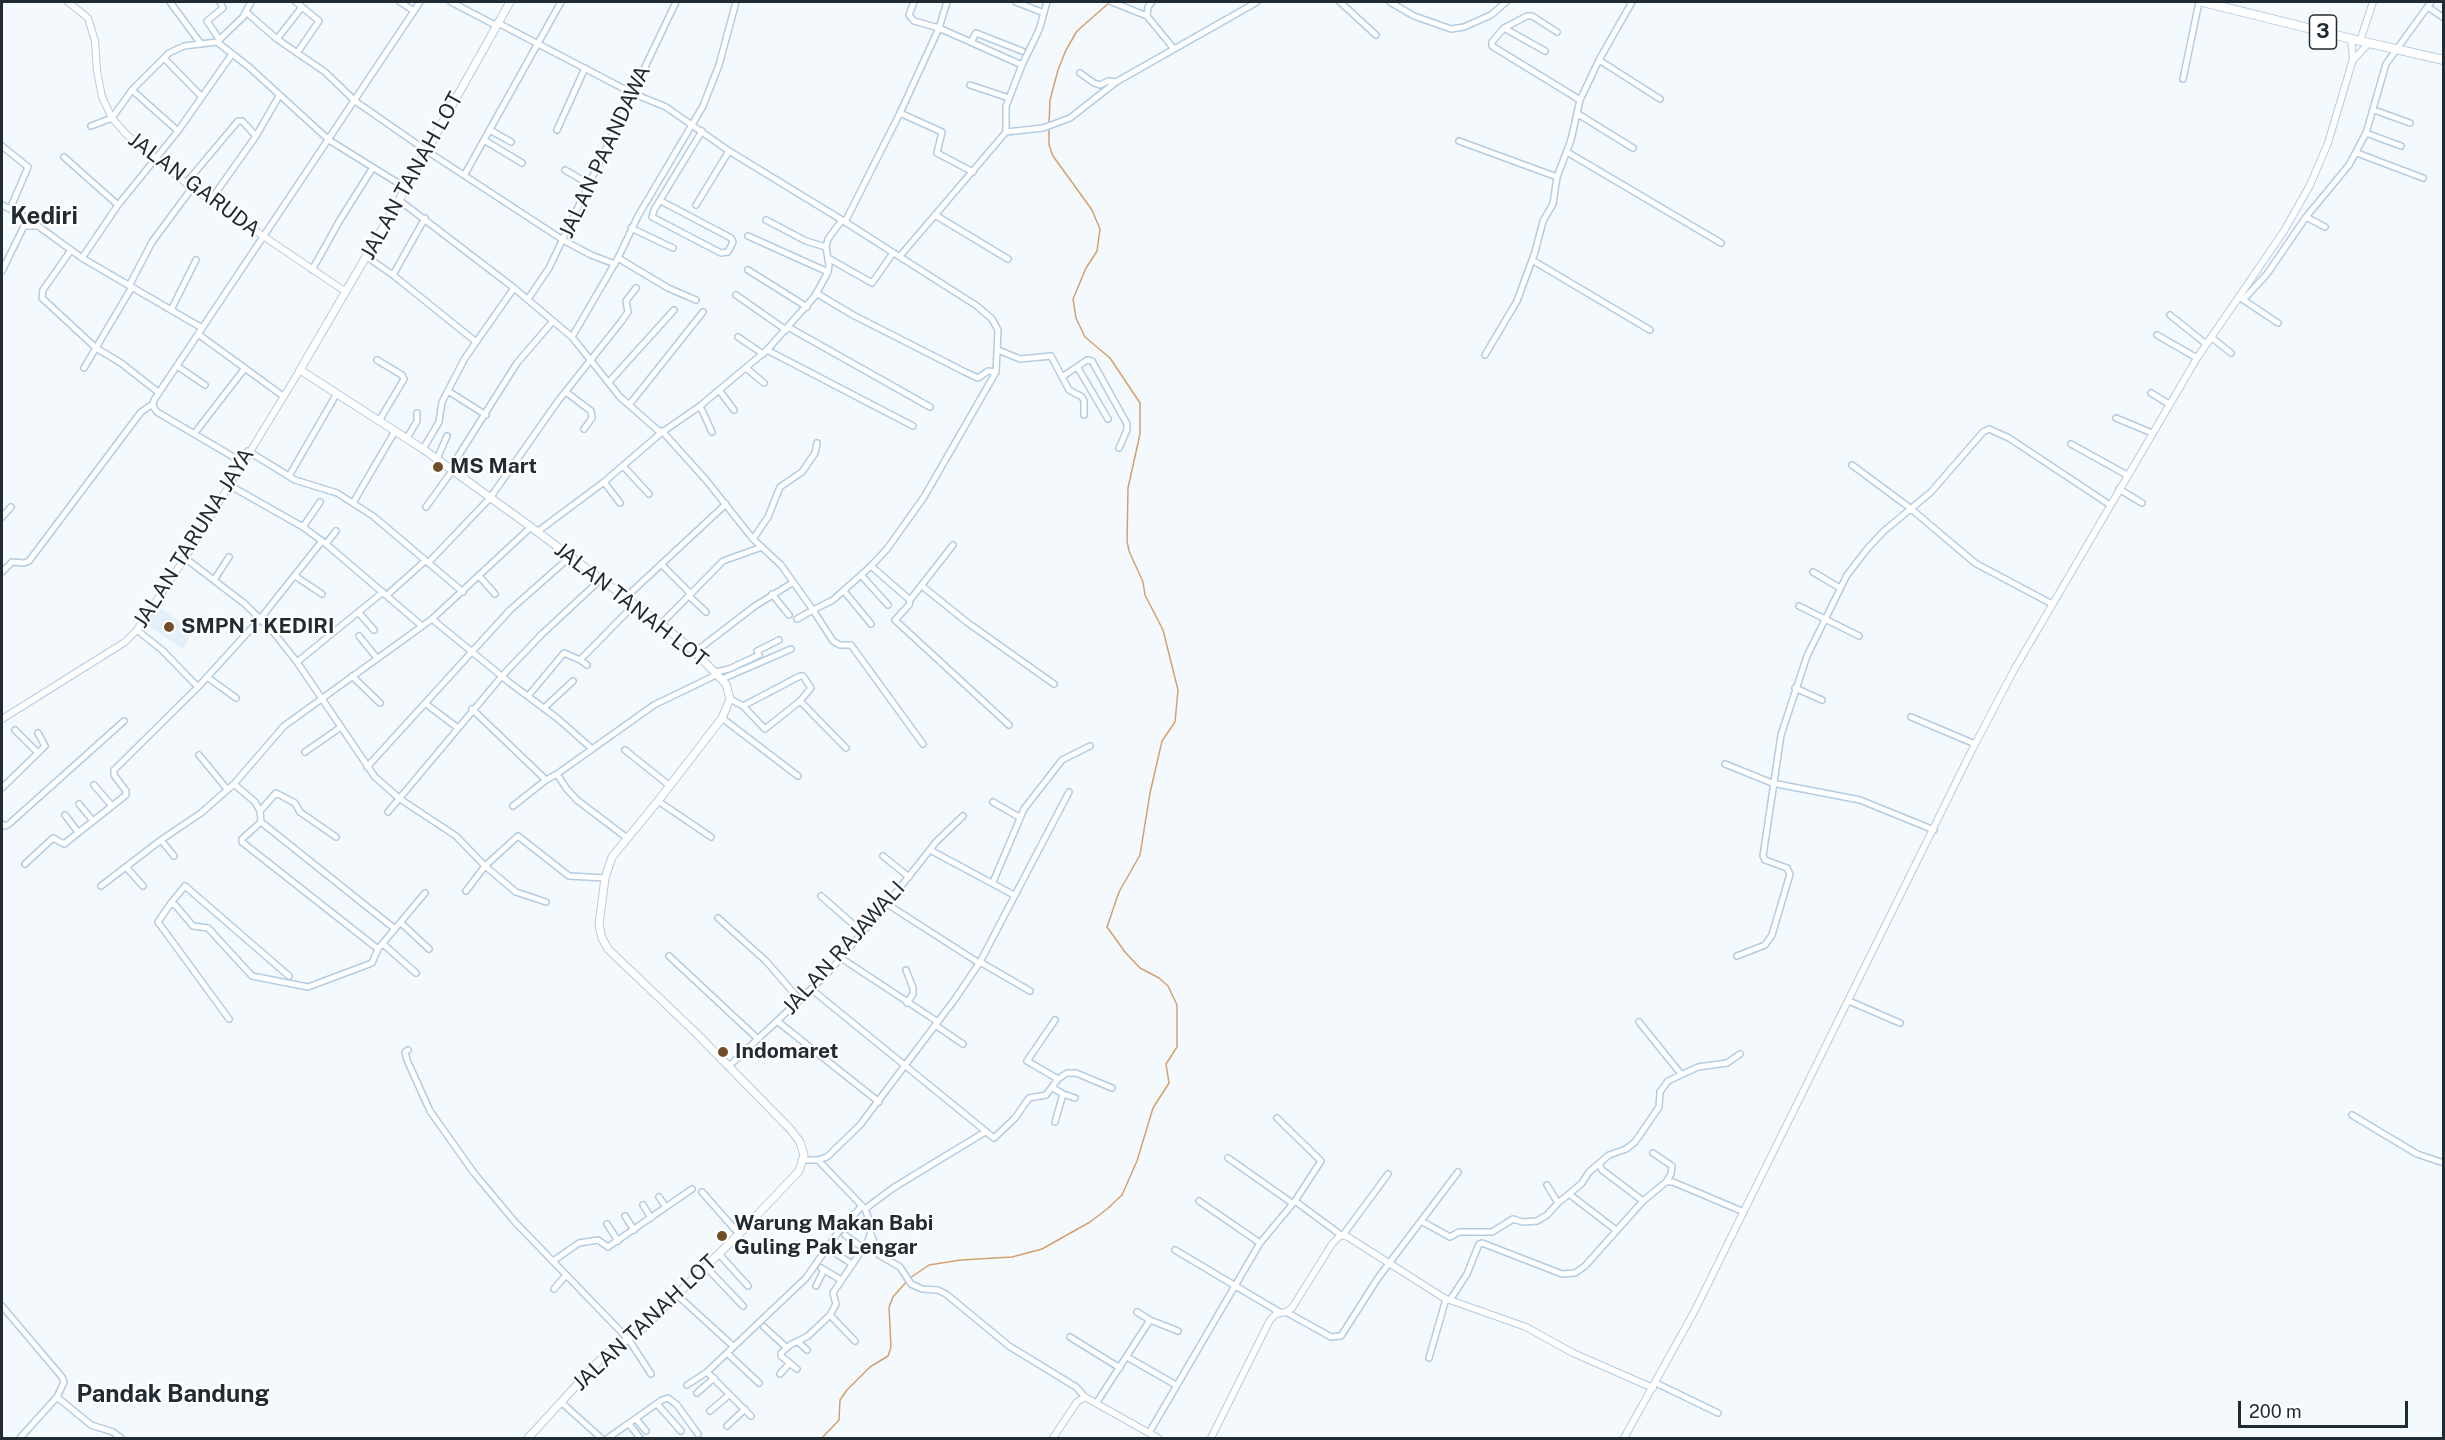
<!DOCTYPE html>
<style>
body{margin:0}
#map{position:relative;width:2445px;height:1440px;overflow:hidden;background:#f4f9fd;font-family:"Public Sans",sans-serif}
canvas{display:block}
.frame{position:absolute;inset:0;border:3px solid #212b33;pointer-events:none}
.scale{position:absolute;left:2238px;top:1401px;width:170px;height:27px;box-sizing:border-box;border:3px solid #212b33;border-top:0;padding-left:8px;font-size:18px;line-height:21px;white-space:nowrap;color:#212b33;-webkit-text-stroke:4px #fff;paint-order:stroke}
</style>
<div id="map">
<canvas width="2445" height="1440"></canvas>
<div class="frame"></div>
<div class="scale">200 m</div>
</div>
<script>
const ctx = document.querySelector('canvas').getContext('2d');
ctx.lineJoin = 'round';
function fillPath(path, color) {
  ctx.fillStyle = color;
  ctx.fill(path, 'evenodd');
}
function toPath(rows) {
  const path = new Path2D();
  for (const r of rows) {
    path.moveTo(r[0], r[1]);
    for (let i = 2; i < r.length; i += 2) path.lineTo(r[i], r[i + 1]);
  }
  return path;
}
function stroke(path, color, width, dash) {
  ctx.strokeStyle = color;
  ctx.lineWidth = width;
  ctx.lineCap = dash ? 'butt' : 'round';
  ctx.setLineDash(dash || []);
  ctx.stroke(path);
}
function write(font, color, halo, rows, align = 'center') {
  ctx.font = font + ' "Public Sans",sans-serif';
  ctx.lineWidth = 4.5;
  ctx.setLineDash([]);
  ctx.textBaseline = 'middle';
  ctx.strokeStyle = halo;
  ctx.fillStyle = color;
  for (const [text, x, y, turn = 0] of rows) {
    ctx.save();
    ctx.translate(x, y);
    ctx.rotate((+turn || 0) * Math.PI / 180);
    ctx.textAlign = isNaN(turn) ? turn : align;
    if (halo) ctx.strokeText(text, 0, 0);
    ctx.fillText(text, 0, 0);
    ctx.restore();
  }
}
const built = toPath([
 [157,606,193,630,183,649,146,624]
]);
const stream = toPath([
 [1049,124,1050,100,1058,70,1066,50,1077,31,1110,2],
 [910,1278,929,1265,961,1260,1012,1257,1042,1249,1090,1222,1107,1209,1122,1195,1137,1161,1153,1108,1169,1083,1166,1064,1177,1047,1177,1005,1168,986,1159,978,1140,968,1125,952,1107,927,1119,892,1140,855,1150,793,1162,741,1175,722,1178,690,1163,630,1145,595,1143,582,1129,551,1127,541,1128,488,1140,434,1140,403,1110,358,1085,337,1076,318,1073,299,1086,268,1097,251,1100,229,1092,210,1053,156,1049,145,1049,128],
 [822,1438,839,1420,840,1400,847,1390,870,1367,888,1356,891,1347,889,1307,893,1297,907,1281]
]);
const minor = toPath([
 [170,2,201,44],
 [296,2,319,21,297,53],
 [400,2,414,11],
 [451,2,497,26],
 [914,2,909,15,914,21,939,28,1022,65],
 [1016,2,1044,13],
 [1112,2,1147,16,1174,49],
 [1340,2,1376,35],
 [1390,2,1414,16,1451,29,1464,27,1491,15,1506,2],
 [2428,7,2444,18],
 [246,12,277,39,325,72,355,101,427,151,563,240,591,255,615,264],
 [1147,16,1148,7,1152,2],
 [498,23,632,93,666,107,729,151,842,220,977,306,992,319,998,330,996,372,924,497,887,549,871,566,833,600,813,610,781,565,753,539,706,480,662,431],
 [1504,28,1545,51],
 [1557,32,1532,16,1527,16,1504,28,1492,42,1492,46,1580,100],
 [219,39,207,21,223,8,220,2],
 [277,39,302,7],
 [217,42,249,67,329,140,406,188],
 [971,42,976,33,1022,51],
 [164,58,201,96],
 [1599,60,1660,99],
 [1080,73,1094,83,1100,85,1108,81,1116,82],
 [2183,79,2199,2],
 [970,85,1009,98],
 [132,90,178,131],
 [2374,110,2410,123],
 [900,113,942,132,937,153,973,172],
 [1578,114,1633,148],
 [91,126,112,118,132,90,169,53,184,46,217,42,243,17,251,2],
 [490,130,511,142],
 [557,130,585,68],
 [1006,132,1043,128,1070,118,1116,82,1257,2],
 [2366,133,2401,146],
 [484,140,522,163],
 [1459,141,1557,177],
 [2,146,28,167,10,209],
 [1567,152,1721,243],
 [2357,153,2423,178],
 [64,157,118,205],
 [565,170,589,184],
 [465,174,561,2],
 [186,183,238,121,242,121,256,136],
 [399,200,514,288,572,337,620,397,661,433],
 [210,201,256,136,279,96],
 [661,201,731,238,733,242,728,252,721,253,652,217,654,210,702,131],
 [2,205,27,218,82,258,202,328],
 [696,205,729,151],
 [935,215,1008,259],
 [2306,217,2325,227],
 [766,220,806,241,826,247],
 [845,222,900,113,939,28,947,2],
 [631,228,673,248],
 [748,236,828,272],
 [71,250,43,290,42,298,96,348,121,363,158,392],
 [900,256,1006,132,1006,106,1022,65,1039,30,1047,2],
 [367,257,393,275,475,341],
 [82,258,118,205,178,131,232,54],
 [618,258,668,288,696,300],
 [828,258,872,283,893,253],
 [1532,260,1650,330],
 [312,270,340,220,372,169],
 [748,270,807,307],
 [2,271,24,226,36,226],
 [393,275,425,218],
 [129,286,152,242,192,188],
 [816,293,853,315,965,372,978,378,988,371,996,372],
 [736,295,786,330],
 [528,299,549,268,676,2],
 [2242,299,2278,323],
 [2243,300,2267,274,2306,217,2349,165,2366,133,2386,64,2431,2],
 [171,310,196,260],
 [2170,315,2206,344],
 [788,327,930,407],
 [198,334,283,396],
 [2157,335,2197,358],
 [572,337,618,258,638,216,703,106,719,65,736,2],
 [738,337,763,354],
 [2211,337,2231,353],
 [767,350,913,426],
 [998,350,1020,359,1051,356,1069,390,1082,397,1084,401,1084,415],
 [1485,355,1517,301,1535,252,1543,221,1553,204,1557,177,1571,140,1580,100,1599,60,1632,2],
 [377,360,402,375,404,379,379,421],
 [177,366,205,385],
 [84,368,132,287],
 [746,368,764,383],
 [1078,368,1108,419],
 [1062,377,1087,360,1092,361,1127,424,1127,430,1119,448],
 [609,382,674,310],
 [719,390,734,410],
 [448,391,486,415],
 [566,392,591,411,592,418,584,429],
 [2151,393,2169,404],
 [629,405,703,312],
 [700,406,712,432],
 [2116,418,2152,433],
 [194,434,245,368],
 [407,438,417,421,417,413],
 [2071,444,2127,475],
 [423,449,439,422,442,402,465,358,514,288],
 [248,451,295,480,337,493,373,516,463,592],
 [437,459,447,436],
 [242,462,157,412,153,406,154,400,420,2],
 [1852,465,1910,508,1975,563,2052,604],
 [623,466,649,494],
 [450,469,517,363,553,321],
 [289,476,336,395],
 [604,482,620,503],
 [229,485,303,527,326,544,422,626],
 [2119,489,2142,503],
 [353,503,395,431],
 [426,507,452,471],
 [2,517,11,507],
 [303,527,320,502],
 [537,532,604,482,661,433,700,406,767,350,815,296,828,272,829,265,826,247,828,239,842,220],
 [753,539,768,517,780,487,802,472,815,453,817,443],
 [326,544,336,531],
 [953,545,910,600,909,605,895,620,1009,725],
 [185,558,245,604,274,633,297,662,375,777,400,799,456,836,485,866,516,892,546,902],
 [428,563,490,498,558,401,621,322,628,312,626,301,636,288],
 [661,564,691,594],
 [871,566,910,600],
 [2,572,12,562,24,563,29,561,141,412,153,404],
 [1813,572,1840,588],
 [861,575,888,605],
 [295,576,322,594],
 [479,576,495,594],
 [214,580,229,557],
 [922,586,968,623,1054,684],
 [844,591,871,624],
 [772,594,789,615],
 [387,595,425,561],
 [689,596,706,612],
 [625,598,726,504],
 [1799,606,1859,636],
 [359,613,374,630],
 [432,619,510,683,557,718,591,748],
 [797,619,813,610,833,641,840,645,851,645,923,744],
 [661,624,723,561,762,547],
 [137,630,162,650,198,687],
 [359,636,377,658],
 [695,652,755,606,792,583],
 [580,660,634,605],
 [297,662,383,592],
 [716,672,729,669,759,655,757,651,779,640],
 [352,676,380,703],
 [207,677,236,698],
 [722,679,791,649],
 [1795,688,1822,700],
 [528,696,564,653,580,660,587,665],
 [730,699,743,706,765,729,800,701,811,688,803,676,800,676,743,706],
 [800,701,846,748],
 [426,704,458,728],
 [544,708,573,681],
 [472,709,546,780],
 [1911,717,1975,744],
 [722,718,798,776],
 [15,730,38,753],
 [625,750,670,786],
 [305,752,341,727],
 [199,755,227,789],
 [1725,764,1772,783,1860,800,1934,830],
 [367,767,510,610,570,557],
 [557,774,566,788,577,800,627,838],
 [234,784,255,802,260,811,261,822,395,929],
 [94,785,112,806],
 [2,788,45,746,38,733],
 [658,801,711,837],
 [993,802,1019,817],
 [79,804,93,821],
 [513,806,546,780,557,774,654,705,718,674],
 [260,811,276,793,295,803,300,812,336,837],
 [388,812,502,676,541,635,600,580],
 [65,815,78,832],
 [261,822,242,839,242,842,378,949],
 [2,824,5,826,9,824,124,721],
 [161,840,174,856],
 [930,850,1014,895],
 [883,856,909,877],
 [25,864,53,838,64,844,126,795,126,791,114,775,114,770,198,687,260,619,322,541],
 [126,867,143,886],
 [993,882,1024,809,1062,760,1090,746],
 [101,886,161,840,201,813,234,784,284,726,432,619,531,527],
 [466,891,485,866,518,836,569,876,605,878],
 [821,896,863,933],
 [171,903,185,886,289,976],
 [887,904,979,963],
 [718,918,766,961,799,999],
 [401,923,429,949],
 [383,944,416,973],
 [669,956,758,1039],
 [1737,956,1765,945,1772,935,1790,874,1787,868,1765,860,1763,856,1781,735,1807,656,1847,575,1868,548,1884,531,1931,492,1983,432,1989,429,2009,438,2110,505],
 [841,958,938,1022],
 [980,962,1030,991],
 [906,970,913,988,913,994,907,1003],
 [811,989,994,1138,1015,1118,1029,1098,1046,1095,1058,1079,1067,1073,1076,1073,1112,1088],
 [1849,1001,1900,1023],
 [229,1019,158,922,171,903,176,906,193,926,208,928,252,976,308,987,372,963,378,949,425,893],
 [1055,1020,1027,1061,1058,1079],
 [777,1021,879,1102],
 [1639,1022,1681,1074],
 [935,1025,963,1044],
 [408,1050,405,1052,407,1060,430,1111,474,1173,515,1222,629,1340,651,1374],
 [728,1067,826,975,887,904,936,842,963,816],
 [1053,1088,1063,1094,1055,1122],
 [1063,1094,1075,1098],
 [2352,1115,2417,1154,2444,1163],
 [1653,1153,1672,1166,1671,1174,1666,1182],
 [1228,1158,1292,1203],
 [804,1160,818,1160,827,1157,860,1125,955,999,980,962,1069,792],
 [1599,1164,1602,1170,1643,1201],
 [1547,1185,1558,1203,1569,1194,1616,1230],
 [702,1192,739,1234],
 [1569,1194,1582,1183,1589,1172,1609,1155,1626,1149,1635,1142,1659,1107,1660,1092,1668,1081,1698,1067,1727,1063,1740,1054],
 [659,1197,666,1207],
 [1199,1201,1260,1243],
 [1295,1201,1341,1235],
 [643,1205,651,1218],
 [865,1209,893,1188,985,1132],
 [625,1216,634,1230],
 [1421,1221,1450,1237,1459,1232,1492,1232,1513,1219,1523,1222,1537,1221,1547,1215,1558,1203],
 [607,1224,618,1241],
 [871,1234,879,1255,900,1267,911,1284,922,1289,938,1290,946,1294,1009,1346,1076,1387,1085,1397],
 [845,1235,863,1248],
 [1343,1235,1388,1174],
 [1175,1250,1281,1313],
 [832,1251,852,1264],
 [719,1254,748,1286],
 [553,1261,579,1243,598,1240,608,1247,692,1189],
 [706,1267,743,1306],
 [821,1268,841,1280],
 [816,1286,824,1270],
 [554,1289,566,1275],
 [677,1295,733,1346],
 [1450,1300,1467,1274,1479,1244,1482,1243,1562,1274,1575,1273,1585,1266,1643,1201,1666,1182,1673,1182,1744,1212],
 [2,1306,62,1377,64,1382,57,1397,20,1438],
 [1137,1312,1150,1320],
 [1286,1312,1331,1337,1341,1336,1378,1278,1458,1172],
 [830,1315,855,1341],
 [764,1327,786,1347],
 [1070,1337,1120,1368],
 [798,1342,807,1350],
 [727,1353,759,1383],
 [1127,1357,1176,1385],
 [1429,1358,1446,1299],
 [797,1369,781,1356,781,1353,790,1345,808,1336,830,1315,836,1304,833,1293,868,1241,872,1228,865,1209,818,1160],
 [780,1374,789,1364],
 [1656,1383,1718,1413],
 [687,1385,707,1372],
 [697,1393,714,1378],
 [57,1397,91,1425,113,1432,121,1438],
 [561,1402,601,1438],
 [1097,1402,1150,1320,1178,1331],
 [657,1404,681,1431],
 [710,1411,729,1395],
 [751,1416,707,1372,806,1278,839,1231,862,1206],
 [636,1419,646,1431],
 [629,1424,640,1438],
 [727,1426,745,1409],
 [1149,1433,1260,1243,1295,1201,1321,1161,1277,1118],
 [608,1438,662,1400,668,1398,677,1405,698,1434]
]);
const tertiary = toPath([
 [68,2,88,18,95,41,97,71,102,97,112,118,126,134,192,188,346,292],
 [2360,41,2373,2],
 [2354,59,2369,43],
 [2,719,125,642,137,630,185,558,300,370],
 [1053,1438,1077,1402,1085,1397,1158,1438],
 [1211,1438,1270,1320,1276,1314,1286,1312,1292,1308,1332,1244,1341,1235,1348,1237,1444,1298,1526,1327,1573,1353,1653,1388],
 [1624,1438,1694,1312,1972,750,2014,670,2197,358,2284,231,2310,185,2328,143,2353,59,2351,39]
]);
const secondary = toPath([
 [510,2,399,200,300,370,423,449,531,527,661,624,695,652,726,684,730,699,722,718,658,801,612,857,605,878,599,925,602,938,608,949,696,1033,791,1130,800,1142,804,1155,799,1171,739,1234,640,1331,610,1351,598,1362,528,1438]
]);
const trunk = toPath([
 [2203,2,2360,41,2444,60]
]);
const markers = [
 [438,467,6,"#724e28"],
 [169,627,6,"#724e28"],
 [723,1052,6,"#724e28"],
 [722,1236,6,"#724e28"]
];
const shields = [
 [2323,32,27]
];
const shieldNames = [
 ["3",2323,32]
];
const streetNames = [
 ["JALAN PAANDAWA",605,152,-65],
 ["JALAN TANAH LOT",412,176,-61],
 ["JALAN GARUDA",194,185,37],
 ["JALAN TARUNA JAYA",194,538,-58],
 ["JALAN TANAH LOT",631,605,38],
 ["JALAN RAJAWALI",844,948,-48],
 ["JALAN TANAH LOT",645,1323,-43]
];
const poiNames = [
 ["MS Mart",450,467],
 ["SMPN 1 KEDIRI",181,627],
 ["Indomaret",735,1052],
 ["Warung Makan Babi",734,1224],
 ["Guling Pak Lengar",734,1248]
];
const quarterNames = [
 ["Kediri",44,217],
 ["Pandak Bandung",173,1395]
];
fillPath(built, '#e3effa');
stroke(stream, '#d4a16e', 1.5);
stroke(minor, '#b4cce2', 8);
stroke(tertiary, '#b4cce2', 8);
stroke(secondary, '#b4cce2', 9);
stroke(trunk, '#b4cce2', 10);
stroke(minor, '#fff', 5);
stroke(tertiary, '#fff', 6);
stroke(secondary, '#fff', 7);
stroke(trunk, '#fff', 8);
for (const [x, y, r, color] of markers) {
  const dot = new Path2D();
  dot.arc(x, y, r, 0, 2 * Math.PI);
  ctx.fillStyle = color;
  ctx.fill(dot);
  stroke(dot, '#fff', 2);
}
for (const [x, y, w] of shields) {
  const box = new Path2D();
  box.roundRect(x - w / 2, y - 17, w, 34, 4.5);
  ctx.fillStyle = '#fff';
  ctx.fill(box);
  stroke(box, '#212b33', 1.5);
}
write('bold 20px', '#212b33', null, shieldNames);
write('21px', '#212b33', '#fff', streetNames);
write('bold 21px', '#212b33', '#fff', poiNames, 'left');
write('bold 24px', '#212b33', '#fff', quarterNames);
</script>
